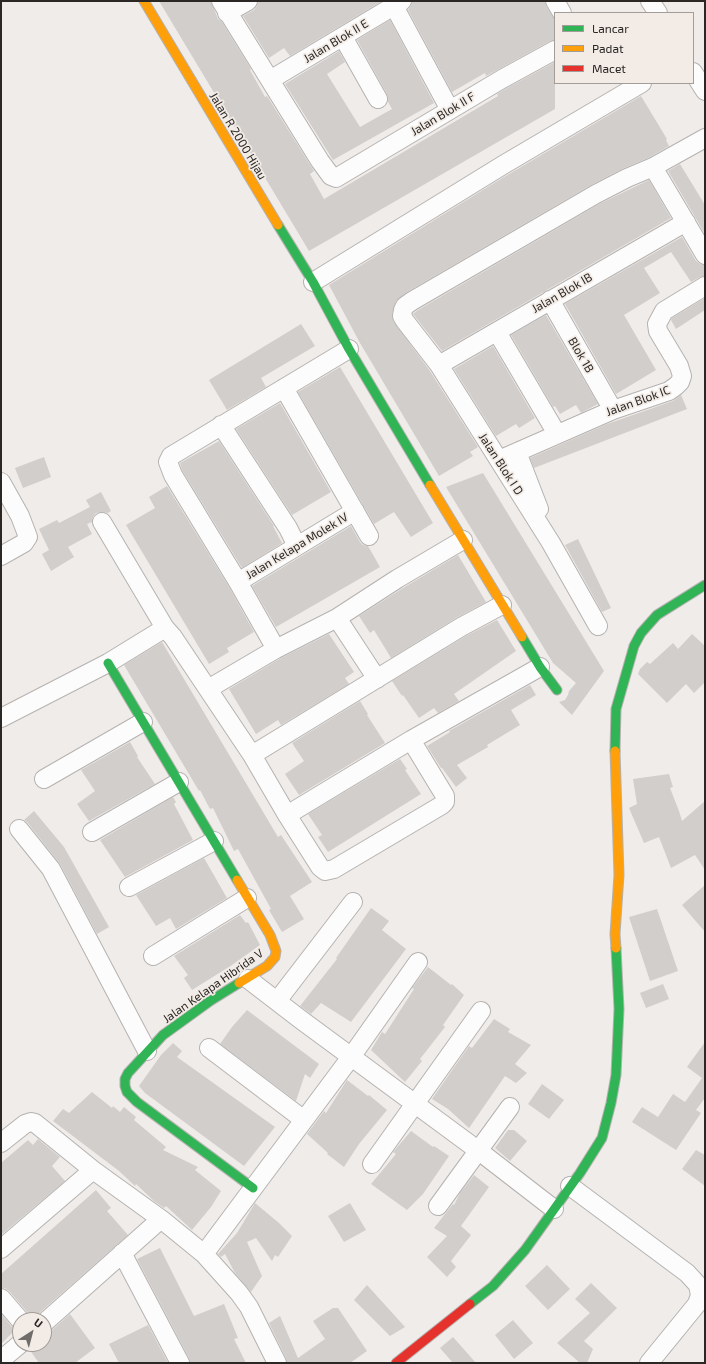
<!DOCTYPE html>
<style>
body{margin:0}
#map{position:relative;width:706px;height:1364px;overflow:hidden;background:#f0ece9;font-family:"Exo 2",sans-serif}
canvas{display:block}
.frame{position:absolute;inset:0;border:2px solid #2a2725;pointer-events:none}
.legend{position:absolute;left:554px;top:12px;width:140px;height:72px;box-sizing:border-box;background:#f3ece6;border:1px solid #a39d99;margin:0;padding:5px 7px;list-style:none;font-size:12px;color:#2a2725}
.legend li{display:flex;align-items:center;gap:8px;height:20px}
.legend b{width:20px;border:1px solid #a39d99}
.north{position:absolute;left:12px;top:1312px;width:40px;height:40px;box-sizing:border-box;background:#f3ece6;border:1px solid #a39d99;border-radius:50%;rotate:36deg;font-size:11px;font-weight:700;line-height:16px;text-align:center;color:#2a2725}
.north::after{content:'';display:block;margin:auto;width:14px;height:18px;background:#6f6c6a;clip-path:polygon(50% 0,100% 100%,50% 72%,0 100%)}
</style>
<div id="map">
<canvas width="706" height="1364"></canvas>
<div class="frame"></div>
<ul class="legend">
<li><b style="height:5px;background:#30b455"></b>Lancar</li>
<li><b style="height:5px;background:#ff9f0a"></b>Padat</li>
<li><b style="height:5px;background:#e5322d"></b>Macet</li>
</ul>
<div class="north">U</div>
</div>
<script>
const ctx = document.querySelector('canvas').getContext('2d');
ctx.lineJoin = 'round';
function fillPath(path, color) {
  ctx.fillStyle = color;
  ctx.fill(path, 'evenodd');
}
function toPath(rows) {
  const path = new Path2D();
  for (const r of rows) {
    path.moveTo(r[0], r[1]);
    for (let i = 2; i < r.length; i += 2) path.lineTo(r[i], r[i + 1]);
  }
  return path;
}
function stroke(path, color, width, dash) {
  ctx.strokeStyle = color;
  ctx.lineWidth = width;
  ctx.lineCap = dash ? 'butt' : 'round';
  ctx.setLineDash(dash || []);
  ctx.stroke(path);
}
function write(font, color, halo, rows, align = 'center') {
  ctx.font = font + ' "Exo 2",sans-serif';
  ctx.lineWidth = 3.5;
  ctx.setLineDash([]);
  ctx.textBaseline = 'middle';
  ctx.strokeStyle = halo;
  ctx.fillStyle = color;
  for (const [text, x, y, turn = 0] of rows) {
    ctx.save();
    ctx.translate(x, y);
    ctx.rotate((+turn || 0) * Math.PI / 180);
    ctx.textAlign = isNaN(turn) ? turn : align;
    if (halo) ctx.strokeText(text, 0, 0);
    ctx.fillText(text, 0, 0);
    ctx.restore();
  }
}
const building = toPath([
 [159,1,211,1,218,19,222,22,251,69,250,70,265,97,267,96,314,171,310,174,324,199,498,96,497,94,507,88,555,62,555,109,309,251],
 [258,1,382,1,290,56,284,48,269,58,243,16,254,10,257,6],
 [412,1,545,1,546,6,555,20,555,40,550,41,486,76,485,73,452,92,408,10,411,6],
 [390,20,434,103,333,160,285,84,339,51,345,62,327,74,360,127,392,109,388,102,387,94,357,40],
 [641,96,667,139,666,140,669,146,648,158,622,169,591,185,407,292,396,301,392,314,393,321,430,371,478,447,470,452,473,456,439,476,360,343,329,285,499,180],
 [680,164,705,205,705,234,668,171],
 [649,180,671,218,442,351,413,314,418,310,601,203],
 [682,237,696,261,700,264,705,265,705,276,700,277,691,282,671,252,644,268,660,293,624,315,656,370,616,394,565,304],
 [705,298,705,310,676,329,671,320,672,318],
 [546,315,598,404,581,413,576,405,560,414,555,406,553,407,511,335],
 [301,324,315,346,261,378,266,387,227,410,209,380],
 [493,346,535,418,519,428,516,424,496,436,454,369],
 [340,367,433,523,411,537,394,512,374,524,298,392],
 [681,395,687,409,534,468,530,458,607,424,673,401],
 [280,403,331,492,292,515,236,429],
 [219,441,274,526,273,526,282,543,242,568,182,470,180,463],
 [44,457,51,477,23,488,15,468],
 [483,473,604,671,572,715,559,702,565,700,568,695,569,691,576,683,553,663,446,487],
 [167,486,229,587,254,632,227,648,229,652,209,664,126,525,155,508,149,497],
 [101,492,111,511,108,513,102,512,96,513,93,517,92,522,87,524,92,534,68,547,74,557,51,571,42,554,49,550,39,529,57,520,59,523,90,507,86,500],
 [351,526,360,542,363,545,368,546,380,567,276,627,252,586],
 [578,539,611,608,602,612,565,545],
 [458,555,486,602,456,618,391,658,374,630,370,633,359,616,403,588],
 [497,620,516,651,454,694,459,701,438,713,434,708,419,718,403,695,402,696,392,681,466,636],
 [329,634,354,672,345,678,349,684,281,725,278,720,256,734,229,689,281,658],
 [692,634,705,646,705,682,694,693,686,684,667,703,638,674,640,669,647,662,650,664,673,643,678,649],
 [162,642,278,837,281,835,312,882,290,896,304,919,282,932,269,910,271,909,238,849,234,851,213,808,210,809,200,790,199,791,124,665],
 [530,685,536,695,511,710,520,725,487,745,488,747,457,765,467,778,456,787,442,768,441,768,427,746,450,732,449,731],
 [360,701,368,714,367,715,385,743,299,795,285,774,304,761,292,743],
 [130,742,138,756,137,757,155,784,89,821,77,804,95,791,81,770],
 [400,759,407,769,405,770,421,794,328,852,318,837,322,835,308,814],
 [669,774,673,787,670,788,679,811,682,821,705,801,705,870,695,855,671,868,659,837,644,843,629,808,637,804,633,779],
 [173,797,176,802,174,804,193,840,125,877,100,840],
 [34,811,64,847,109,927,97,934,60,864,27,822,24,820],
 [204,858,227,898,176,929,170,918,156,926,136,895],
 [705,885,705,932,682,905],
 [371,908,389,921,382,930,406,949,351,1022,321,1003,311,1014,300,1006,337,959,336,958],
 [657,909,678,971,650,981,629,917],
 [240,915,246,923,248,922,260,945,232,965,192,990,184,978,188,975,174,956],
 [428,967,451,985,452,984,464,995,443,1025,445,1027,420,1059,422,1061,405,1082,371,1050,382,1032,385,1034,414,989,412,988],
 [663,984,669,999,646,1008,640,993],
 [247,1010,319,1064,310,1078,305,1074,296,1101,220,1044,232,1027],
 [494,1019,510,1029,508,1032,531,1045,515,1064,527,1073,516,1083,505,1076,469,1128,448,1109,432,1099,469,1046,472,1048],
 [705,1042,705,1098,696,1110,701,1113,676,1150,632,1122,642,1107,658,1117,673,1094,685,1102,702,1078,687,1067],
 [173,1043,182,1051,177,1057,275,1127,244,1166,145,1093,139,1086,161,1055],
 [347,1080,368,1096,369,1095,387,1110,359,1144,344,1167,327,1154,328,1153,307,1134,324,1111,326,1113],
 [542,1084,564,1100,549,1119,528,1104],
 [92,1092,112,1108,113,1106,120,1112,124,1107,136,1117,134,1120,166,1147,163,1150,198,1167,195,1170,221,1191,211,1207,192,1230,166,1206,164,1208,154,1201,136,1184,135,1186,119,1171,53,1121,63,1109,69,1113],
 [508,1130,514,1130,527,1141,510,1161,495,1148],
 [411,1131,433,1147,434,1146,449,1156,423,1194,407,1210,371,1184,396,1154,393,1152],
 [38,1139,60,1157,52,1166,65,1181,1,1235,1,1163,28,1140,33,1145],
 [696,1150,705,1155,705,1186,682,1169],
 [474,1175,489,1187,461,1226,471,1235,451,1261,456,1267,447,1277,427,1257,447,1236,434,1228,453,1204,454,1205,460,1193],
 [96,1190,111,1208,107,1211,128,1235,37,1315,34,1320,30,1320,28,1313,9,1291,5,1288,1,1288,1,1274],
 [255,1203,279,1223,292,1236,278,1257,275,1255,272,1261,256,1238,247,1242,262,1276,251,1292,235,1273,225,1254,221,1257,218,1254,237,1233],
 [350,1203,366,1230,344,1242,328,1216],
 [160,1248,194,1316,224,1304,238,1338,234,1339,246,1363,190,1363,189,1358,137,1259],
 [547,1265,570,1289,548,1310,525,1286],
 [591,1283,617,1308,584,1341,593,1349,587,1363,580,1363,557,1343,590,1313,575,1299],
 [367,1285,405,1327,390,1336,354,1300],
 [333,1308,338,1308,367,1351,350,1363,287,1363,286,1358,269,1323,280,1316,298,1358,325,1339,313,1321],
 [1,1314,12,1327,20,1330,20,1334,18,1334,15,1330,1,1344],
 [70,1314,95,1348,75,1363,39,1363,29,1349,30,1344,44,1344,44,1333,51,1331],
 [513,1320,533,1343,514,1359,495,1335],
 [148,1325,168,1363,119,1363,109,1344],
 [453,1337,476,1363,453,1363,440,1348]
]);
const street = toPath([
 [221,1,320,161,331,176,336,178,502,79,555,50],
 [555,1,562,13],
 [650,1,658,13],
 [394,6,450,110],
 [227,13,248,1],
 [343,37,378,99],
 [693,72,705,91],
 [270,80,402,1],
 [653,167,705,255],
 [313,282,503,165,642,83],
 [550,300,613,410],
 [497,332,557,434],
 [439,365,686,222],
 [284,388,369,536],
 [221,425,288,528,297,546],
 [517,452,539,509],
 [499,460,613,410,669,391,676,386,680,382,682,376,679,366,658,331,657,324,664,311,705,286],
 [1,482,20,516,28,537,24,543,1,556],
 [102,522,165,628],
 [238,582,355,511],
 [337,618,377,679],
 [598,626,551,543,439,365,405,321,402,316,403,310,405,306,412,301,596,194,627,178,653,167,705,138],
 [276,649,238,582,173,475,168,462,171,456,349,349],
 [208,689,276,649,337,618,397,579,463,540],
 [1,718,108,663,165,628,173,637,252,755,287,815,320,867,325,871,334,869,442,805,445,802,445,796,411,740],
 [252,755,461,627,502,605],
 [44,779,143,722],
 [287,815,411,740,540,667],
 [19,829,51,869,147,1051],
 [92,832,179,782],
 [129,887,214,841],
 [153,956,247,898],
 [248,979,300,1019,479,1151,554,1209],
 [277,1001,353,902],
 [209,1048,304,1120],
 [1,1143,25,1124,31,1122,35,1123,93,1170,161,1219,204,1254,239,1293,249,1307,277,1363],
 [372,1164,481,1011],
 [570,1186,687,1273,698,1285,700,1295,697,1304,649,1363],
 [438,1206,510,1107],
 [1,1249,93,1170],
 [122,1253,180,1363],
 [204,1254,351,1057,418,962],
 [1,1298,20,1320],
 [44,1323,161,1219],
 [1,1360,20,1344]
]);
const fast = toPath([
 [278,225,313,282,349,349,430,485],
 [522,637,540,667,557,690],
 [108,663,237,880],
 [615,751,616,709,634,646,641,633,657,615,705,585],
 [239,983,210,1001,163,1035,128,1073,125,1079,125,1086,127,1092,137,1102,253,1188],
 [470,1304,493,1286,525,1250,580,1173,602,1138,611,1103,616,1075,619,1009,616,948]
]);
const slow = toPath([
 [144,1,278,225],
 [430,485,522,637],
 [615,751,619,875,615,934,616,948],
 [237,880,270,935,276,951,275,957,267,966,239,983]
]);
const jam = toPath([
 [396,1363,470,1304]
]);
const streetNames = [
 ["Jalan Blok II E",336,41,-31],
 ["Jalan Blok II F",443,114,-31],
 ["Jalan R 2000 Hijau",238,136,59],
 ["Jalan Blok IB",562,293,-30],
 ["Blok 1B",581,355,60],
 ["Jalan Blok IC",638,401,-20],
 ["Jalan Blok I D",501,464,57],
 ["Jalan Kelapa Molek IV",297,546,-31],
 ["Jalan Kelapa Hibrida V",213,986,-35]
];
fillPath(building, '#d2cecc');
stroke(street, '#b5b2b0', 20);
stroke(fast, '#b5b2b0', 11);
stroke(slow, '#b5b2b0', 11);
stroke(jam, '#b5b2b0', 11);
stroke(street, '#fdfcfc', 18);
stroke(fast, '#30b455', 9);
stroke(slow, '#ff9f0a', 9);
stroke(jam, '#e5322d', 9);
write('12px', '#2a2725', '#f3ece6', streetNames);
</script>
